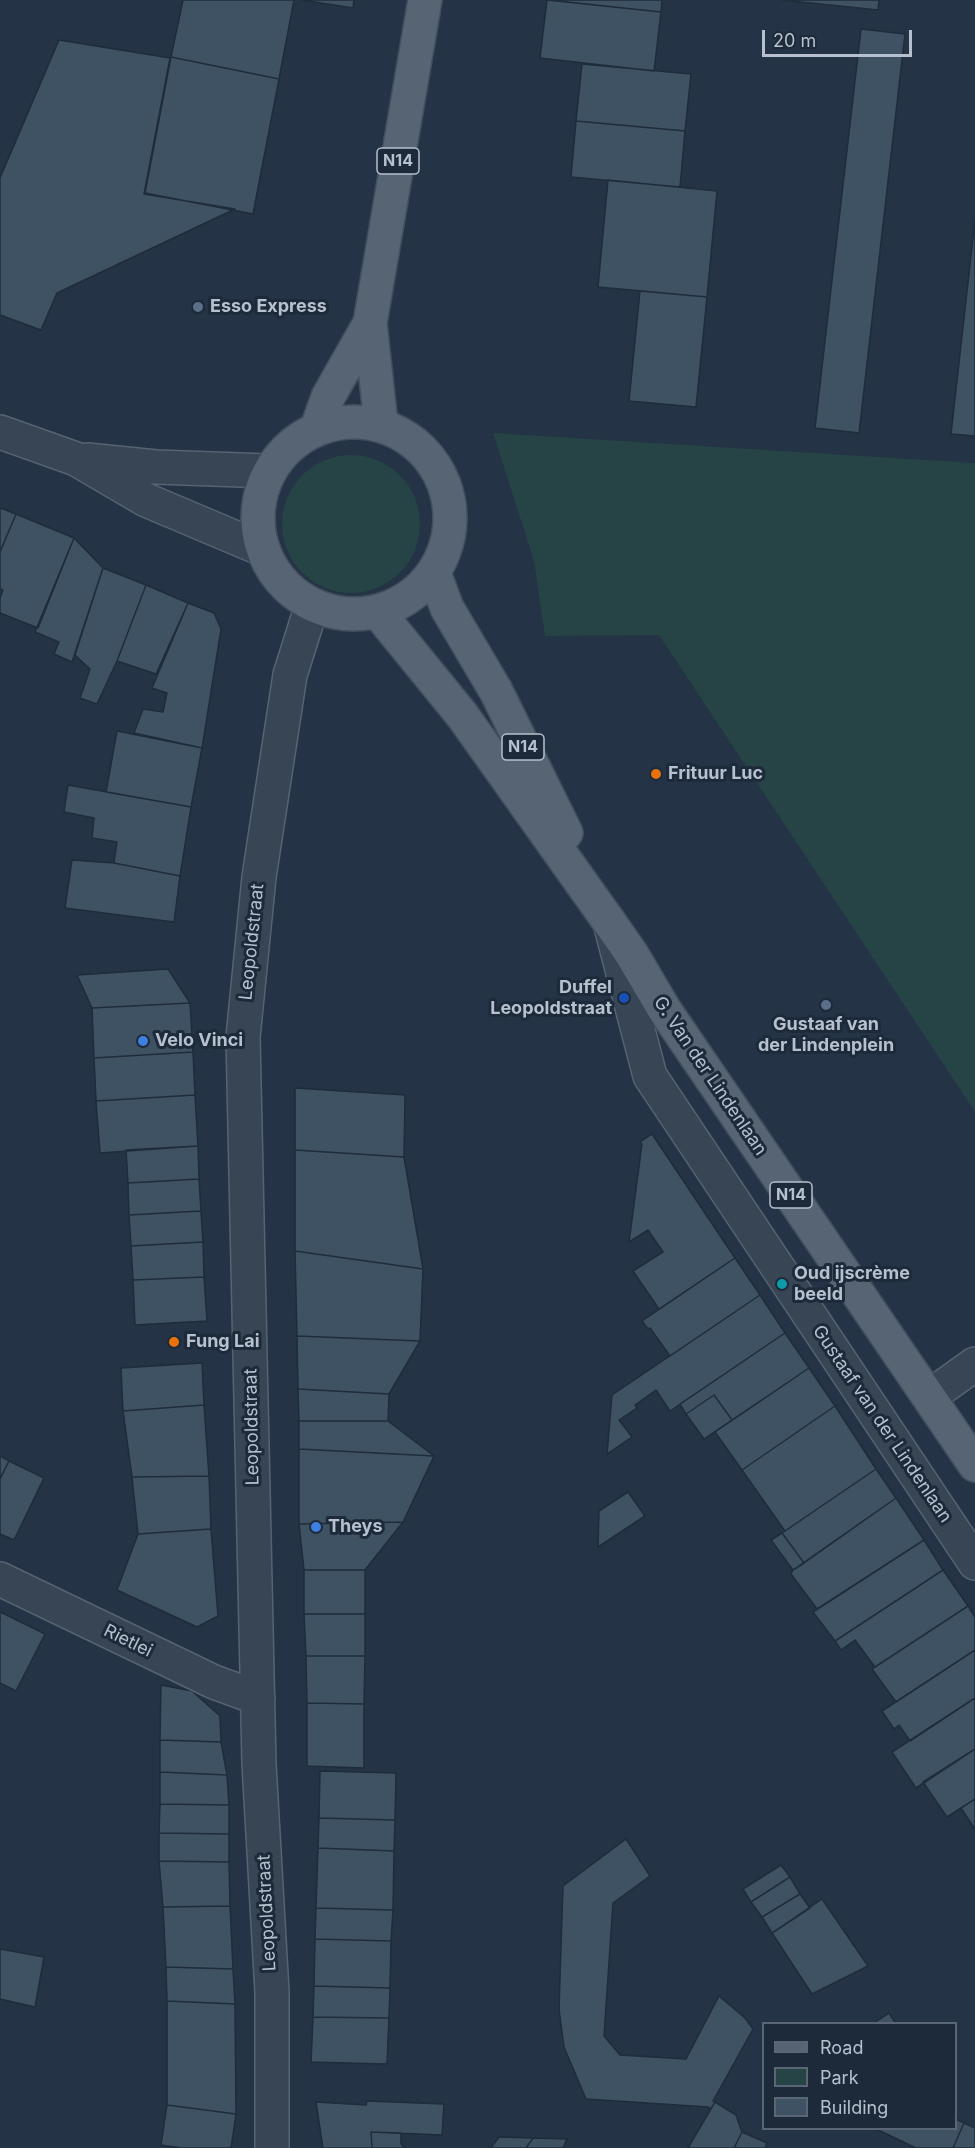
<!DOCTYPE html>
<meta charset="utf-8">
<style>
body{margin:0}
#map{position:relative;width:975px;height:2148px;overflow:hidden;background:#243345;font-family:Inter,sans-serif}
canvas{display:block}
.legend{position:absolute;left:762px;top:2022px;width:195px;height:108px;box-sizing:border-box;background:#1d2a39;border:2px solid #5a6675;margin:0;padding:8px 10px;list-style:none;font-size:18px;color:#b6c0ce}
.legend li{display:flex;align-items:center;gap:12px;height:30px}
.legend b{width:30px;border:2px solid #5a6675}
.scale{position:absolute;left:762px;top:30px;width:150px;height:27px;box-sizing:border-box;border:3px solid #b6c0ce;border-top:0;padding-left:8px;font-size:18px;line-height:21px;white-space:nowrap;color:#b6c0ce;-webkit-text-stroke:4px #1d2a39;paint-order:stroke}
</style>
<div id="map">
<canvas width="975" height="2148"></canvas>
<ul class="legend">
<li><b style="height:8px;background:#566474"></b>Road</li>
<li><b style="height:16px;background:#264346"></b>Park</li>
<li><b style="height:16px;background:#3f5264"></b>Building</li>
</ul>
<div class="scale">20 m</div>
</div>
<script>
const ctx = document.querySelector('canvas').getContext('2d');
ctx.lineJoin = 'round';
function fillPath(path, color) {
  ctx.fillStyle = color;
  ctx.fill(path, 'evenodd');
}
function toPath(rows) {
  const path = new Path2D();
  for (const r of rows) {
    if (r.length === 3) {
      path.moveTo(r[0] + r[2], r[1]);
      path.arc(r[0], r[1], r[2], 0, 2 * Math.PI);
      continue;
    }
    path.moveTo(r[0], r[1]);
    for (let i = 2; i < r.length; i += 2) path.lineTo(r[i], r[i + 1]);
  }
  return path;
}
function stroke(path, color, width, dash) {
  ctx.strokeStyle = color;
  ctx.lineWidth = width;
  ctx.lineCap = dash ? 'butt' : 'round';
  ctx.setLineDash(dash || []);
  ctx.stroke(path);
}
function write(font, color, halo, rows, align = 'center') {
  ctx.font = font + ' Inter,sans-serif';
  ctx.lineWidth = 6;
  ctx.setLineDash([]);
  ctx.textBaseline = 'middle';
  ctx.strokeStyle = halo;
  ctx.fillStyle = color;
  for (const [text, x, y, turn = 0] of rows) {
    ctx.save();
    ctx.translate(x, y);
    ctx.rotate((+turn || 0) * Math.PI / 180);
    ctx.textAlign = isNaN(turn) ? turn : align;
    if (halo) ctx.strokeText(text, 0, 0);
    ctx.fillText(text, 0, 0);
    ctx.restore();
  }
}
const green = toPath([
 [493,433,975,463,975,1112,659,635,545,636,534,561],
 [351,524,69]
]);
const building = toPath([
 [183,0,294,0,279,79,171,57,183,0],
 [302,0,354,0,353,8,302,0],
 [547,0,661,12,654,71,540,58,547,0],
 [549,0,662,0,661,12,549,0],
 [782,0,879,0,878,10,782,0],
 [861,29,905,34,859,433,815,428,861,29],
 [59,40,170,58,144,194,235,209,57,293,41,330,0,315,0,178,59,40],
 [171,57,279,79,253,214,145,193,171,57],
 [582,64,691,74,685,131,576,121,582,64],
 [576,121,685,131,680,187,571,177,576,121],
 [608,180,717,191,707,297,598,287,608,180],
 [975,220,975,436,951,434,975,220],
 [640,291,707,297,696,407,629,401,640,291],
 [0,508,16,514,0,552,0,508],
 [16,514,74,538,38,628,0,613,0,598,3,590,0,589,0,552,16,514],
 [74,538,103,568,72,662,54,654,59,642,35,632,74,538],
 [103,568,146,585,117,661,97,704,80,698,90,669,75,655,103,568],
 [146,585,188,603,156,674,117,661,146,585],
 [188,603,214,613,221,629,202,748,134,733,143,709,163,712,167,693,152,688,188,603],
 [117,731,202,748,191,807,106,792,117,731],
 [68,785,191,807,180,876,114,863,117,842,92,838,94,818,64,812,68,785],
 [72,860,114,863,180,876,174,922,65,908,72,860],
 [168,969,190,1003,92,1008,77,975,168,969],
 [190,1003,193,1052,94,1058,92,1008,190,1003],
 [193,1052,195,1095,96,1101,94,1058,193,1052],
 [295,1088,405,1095,404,1157,295,1150,295,1088],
 [195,1095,198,1146,100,1153,96,1101,195,1095],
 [652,1134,735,1258,659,1309,633,1271,663,1252,648,1230,629,1242,642,1144,640,1142,652,1134],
 [198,1146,199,1179,128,1183,126,1150,198,1146],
 [295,1150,404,1157,423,1269,295,1251,295,1150],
 [199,1179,201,1211,129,1215,128,1183,199,1179],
 [201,1211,203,1242,131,1246,129,1215,201,1211],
 [203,1242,204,1277,133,1280,131,1246,203,1242],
 [295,1251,423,1269,420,1341,297,1336,295,1251],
 [735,1258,760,1295,670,1356,650,1328,648,1329,642,1321,735,1258],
 [204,1277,207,1321,135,1325,133,1280,204,1277],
 [760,1295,785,1333,670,1411,656,1390,635,1405,637,1408,619,1420,632,1437,607,1454,612,1395,760,1295],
 [785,1333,809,1368,732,1420,714,1395,686,1414,680,1404,785,1333],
 [297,1336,420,1341,389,1394,298,1389,297,1336],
 [202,1363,204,1405,123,1411,121,1368,202,1363],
 [809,1368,835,1406,742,1470,715,1432,809,1368],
 [298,1389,389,1394,388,1421,299,1421,298,1389],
 [714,1395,732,1420,704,1439,686,1414,714,1395],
 [204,1405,209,1476,132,1477,123,1411,204,1405],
 [835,1406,876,1469,785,1531,742,1470,835,1406],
 [299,1421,388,1421,434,1456,299,1449,299,1421],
 [299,1449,434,1456,403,1522,299,1524,299,1449],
 [0,1456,9,1461,0,1479,0,1456],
 [9,1461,44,1478,14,1540,0,1534,0,1479,9,1461],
 [876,1469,896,1498,804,1563,782,1533,876,1469],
 [209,1476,211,1529,138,1534,132,1477,209,1476],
 [628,1492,645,1516,598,1547,599,1511,628,1492],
 [896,1498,924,1540,817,1609,791,1574,793,1570,896,1498],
 [403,1522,365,1570,304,1570,299,1524,403,1522],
 [211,1529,218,1616,197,1627,117,1590,138,1534,211,1529],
 [782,1533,804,1563,793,1570,771,1540,782,1533],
 [924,1540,943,1570,835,1641,813,1612,924,1540],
 [304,1570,365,1570,365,1614,304,1614,304,1570],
 [943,1570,968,1606,875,1667,855,1640,841,1650,835,1641,943,1570],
 [968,1606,975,1617,975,1650,896,1702,872,1669,968,1606],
 [0,1612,45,1634,16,1691,0,1683,0,1612],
 [304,1614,365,1614,365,1656,306,1656,304,1614],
 [975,1650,975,1698,910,1741,899,1725,894,1729,882,1711,975,1650],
 [306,1656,365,1656,364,1704,307,1703,306,1656],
 [161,1685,192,1691,220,1716,221,1742,160,1740,161,1685],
 [975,1698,975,1749,916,1788,892,1752,975,1698],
 [307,1703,364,1704,364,1768,307,1766,307,1703],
 [160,1740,221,1742,227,1775,160,1772,160,1740],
 [975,1749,975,1799,947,1817,923,1782,975,1749],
 [320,1771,396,1773,395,1820,319,1818,320,1771],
 [160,1772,227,1775,229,1805,160,1804,160,1772],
 [975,1799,975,1829,961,1808,975,1799],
 [160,1804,229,1805,229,1834,159,1833,160,1804],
 [319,1818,395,1820,394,1851,318,1848,319,1818],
 [159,1833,229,1834,229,1862,159,1861,159,1833],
 [626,1839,650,1876,613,1903,604,2036,620,2055,686,2059,719,1996,745,2018,753,2029,713,2101,715,2102,711,2109,708,2107,586,2099,564,2047,559,2009,563,1886,626,1839],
 [318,1848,394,1851,393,1910,316,1908,318,1848],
 [159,1861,229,1862,230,1906,163,1907,159,1861],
 [781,1865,790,1877,751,1902,743,1889,781,1865],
 [790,1877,800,1894,762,1917,751,1902,790,1877],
 [800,1894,810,1908,772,1933,762,1917,800,1894],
 [822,1899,868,1966,812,1994,772,1933,822,1899],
 [230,1906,233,1969,166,1967,163,1907,230,1906],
 [316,1908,393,1910,391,1941,315,1939,316,1908],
 [315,1939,391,1941,390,1988,314,1986,315,1939],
 [0,1949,44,1957,35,2007,0,1999,0,1949],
 [166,1967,233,1969,235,2004,167,2001,166,1967],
 [314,1986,390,1988,389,2018,313,2017,314,1986],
 [167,2001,235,2004,236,2114,167,2105,167,2001],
 [889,2013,896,2024,872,2024,889,2013],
 [313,2017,389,2018,387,2064,311,2062,313,2017],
 [367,2101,444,2104,442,2135,371,2132,372,2148,323,2148,316,2102,366,2105,367,2101],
 [715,2102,736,2115,742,2132,734,2148,688,2148,715,2102],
 [167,2105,236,2114,231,2148,181,2148,161,2145,167,2105],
 [956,2119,964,2123,953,2148,916,2148,874,2128,956,2128,956,2119],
 [964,2123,975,2128,975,2148,953,2148,964,2123],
 [371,2132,401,2133,401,2144,405,2148,372,2148,371,2132],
 [742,2132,767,2143,765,2148,734,2148,742,2132],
 [499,2137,533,2138,526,2148,491,2148,499,2137],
 [533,2138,567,2139,563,2148,526,2148,533,2138]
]);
const minor = toPath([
 [0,432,76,459,146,500,262,549],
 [87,460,156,467,269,471],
 [611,927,650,1076,975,1563],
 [929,1397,975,1364],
 [0,1579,214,1682,258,1698],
 [272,2148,272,1992,259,1764,243,1037,259,877,290,675,312,605]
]);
const major = toPath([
 [354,518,96],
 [381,424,370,323,425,0],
 [317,428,328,397,370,323],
 [434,573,447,608,496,691,566,833],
 [378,612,462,715,610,923,631,953,664,1009,975,1465]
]);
const markers = [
 [198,307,6,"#5c6f8a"],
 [656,774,6,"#e8710a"],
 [624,998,6,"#1a4fb4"],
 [826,1005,6,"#5c6f8a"],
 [143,1041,6,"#3f7fe0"],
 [782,1284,6,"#0f9aa8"],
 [174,1342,6,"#e8710a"],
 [316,1527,6,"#3f7fe0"]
];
const shields = [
 [398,161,42],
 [523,747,42],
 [791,1195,42]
];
const shieldNames = [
 ["N14",398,161],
 ["N14",523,747],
 ["N14",791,1195]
];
const poiNames = [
 ["Esso Express",210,307],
 ["Frituur Luc",668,774],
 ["Duffel",612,988,"right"],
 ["Leopoldstraat",612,1009,"right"],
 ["Gustaaf van",826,1025,"center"],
 ["der Lindenplein",826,1046,"center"],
 ["Velo Vinci",155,1041],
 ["Oud ijscrème",794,1274],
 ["beeld",794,1295],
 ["Fung Lai",186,1342],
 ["Theys",328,1527]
];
const streetNames = [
 ["Leopoldstraat",252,942,-84],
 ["G. Van der Lindenlaan",710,1076,56],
 ["Gustaaf van der Lindenlaan",882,1424,56],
 ["Leopoldstraat",252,1427,-91],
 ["Rietlei",128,1641,26],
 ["Leopoldstraat",267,1913,-93]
];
fillPath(green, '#264346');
fillPath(building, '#3f5264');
stroke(building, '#1f2c3b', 1.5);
stroke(minor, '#576371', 36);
stroke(major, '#424e5d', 36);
stroke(minor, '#384554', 33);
stroke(major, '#566474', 33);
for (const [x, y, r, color] of markers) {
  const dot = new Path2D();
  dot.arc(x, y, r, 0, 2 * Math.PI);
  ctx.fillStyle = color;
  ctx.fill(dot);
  stroke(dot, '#1d2a39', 2);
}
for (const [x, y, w] of shields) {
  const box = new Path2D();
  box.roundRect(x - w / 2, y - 13, w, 26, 4.5);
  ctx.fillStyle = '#1d2a39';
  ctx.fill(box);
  stroke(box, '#b6c0ce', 1.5);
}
write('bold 16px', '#b6c0ce', null, shieldNames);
write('bold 18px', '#b6c0ce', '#1d2a39', poiNames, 'left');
write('18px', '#b6c0ce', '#1d2a39', streetNames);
</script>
